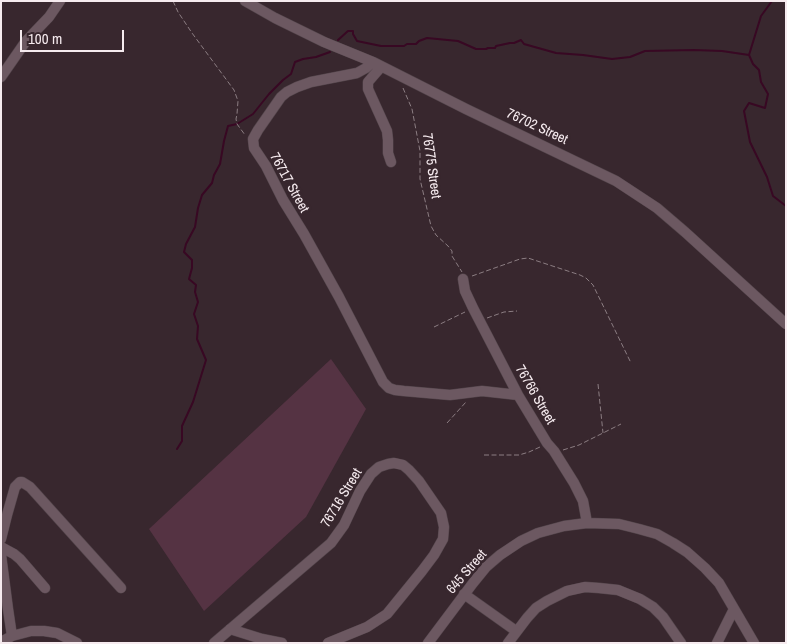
<!DOCTYPE html>
<style>
body{margin:0}
#map{position:relative;width:787px;height:644px;overflow:hidden;background:#38272e;font-family:"Archivo Narrow",sans-serif}
canvas{display:block}
.frame{position:absolute;inset:0;border:2px solid #f6ebef;pointer-events:none}
.scale{position:absolute;left:20px;top:30px;width:104px;height:22px;box-sizing:border-box;border:2px solid #f6ebef;border-top:0;padding-left:6px;font-size:15px;line-height:18px;white-space:nowrap;color:#f6ebef;-webkit-text-stroke:4px #38272e;paint-order:stroke}
</style>
<div id="map">
<canvas width="787" height="644"></canvas>
<div class="frame"></div>
<div class="scale">100 m</div>
</div>
<script>
const ctx = document.querySelector('canvas').getContext('2d');
ctx.lineJoin = 'round';
function fillPath(path, color) {
  ctx.fillStyle = color;
  ctx.fill(path, 'evenodd');
}
function toPath(rows) {
  const path = new Path2D();
  for (const r of rows) {
    path.moveTo(r[0], r[1]);
    for (let i = 2; i < r.length; i += 2) path.lineTo(r[i], r[i + 1]);
  }
  return path;
}
function stroke(path, color, width, dash) {
  ctx.strokeStyle = color;
  ctx.lineWidth = width;
  ctx.lineCap = dash ? 'butt' : 'round';
  ctx.setLineDash(dash || []);
  ctx.stroke(path);
}
function write(font, color, halo, rows, align = 'center') {
  ctx.font = font + ' "Archivo Narrow",sans-serif';
  ctx.lineWidth = 5;
  ctx.setLineDash([]);
  ctx.textBaseline = 'middle';
  ctx.strokeStyle = halo;
  ctx.fillStyle = color;
  for (const [text, x, y, turn = 0] of rows) {
    ctx.save();
    ctx.translate(x, y);
    ctx.rotate((+turn || 0) * Math.PI / 180);
    ctx.textAlign = isNaN(turn) ? turn : align;
    if (halo) ctx.strokeText(text, 0, 0);
    ctx.fillText(text, 0, 0);
    ctx.restore();
  }
}
const green = toPath([
 [331,359,366,409,306,517,204,611,149,529]
]);
const stream = toPath([
 [772,1,761,16,749,55,753,64,759,70,761,82,768,94,765,108,749,103,744,111,750,142,767,177,773,196,786,206],
 [338,40,348,31,353,31,353,34,357,41,381,46,404,46,407,44,416,44,419,41,427,38,458,41,476,49,486,49,488,48,495,48,496,46,510,43,514,43,521,40,524,44,556,53,583,55,612,59,630,57,645,51,694,50,722,51,749,55],
 [177,449,182,441,182,426,193,402,206,360,197,339,198,326,194,314,198,302,195,292,196,285,189,279,192,268,192,260,184,252,186,244,195,227,198,208,202,195,212,183,214,175,220,164,224,141,228,126,237,124,253,114,269,94,283,80,291,74,295,62,303,59,316,57,330,52]
]);
const path = toPath([
 [173,1,178,12,192,33,234,90,238,101,237,114,236,119,237,124,245,135],
 [403,88,412,109,420,151,420,179,431,226,436,235,448,246,452,251,452,256,462,272],
 [472,276,520,259,528,258,580,275,586,278,593,285,631,363],
 [487,318,504,312,517,311],
 [434,327,465,312],
 [598,384,603,433],
 [447,423,466,402],
 [563,450,579,445,621,424],
 [484,455,519,455,529,452,540,447]
]);
const minor = toPath([
 [245,1,275,18,324,42,373,62,466,109,616,181,657,208,685,232,786,324],
 [373,62,366,68,357,73,311,82,297,87,287,92,281,97,258,130,253,139,254,148,266,166,283,200,304,234,339,297,383,382,389,388,395,390,404,391,450,395,482,391,518,395],
 [381,67,368,82,368,89,387,131,388,140,388,153,391,162],
 [1,77,26,41,49,17,60,1],
 [463,279,465,291,473,308,518,395,547,443,554,451,574,483,583,501,587,523],
 [1,539,7,515,15,487,20,482,22,482,30,487,121,588],
 [1,547,14,554,20,559,45,588],
 [1,555,8,609,12,636],
 [464,594,516,631],
 [230,629,262,639,282,643],
 [1,642,12,636,31,631,44,631,57,633,77,643],
 [214,643,331,543,344,525,360,491,371,474,379,467,388,464,394,463,403,465,409,470,419,481,441,513,444,527,443,539,434,555,422,571,387,614,367,627,328,643],
 [428,643,473,583,486,567,500,555,521,541,538,533,564,526,587,523,619,524,639,529,657,534,673,543,687,552,705,568,719,583,754,643],
 [508,643,527,618,536,608,547,601,567,591,585,587,599,588,618,590,640,599,653,607,663,617,681,643],
 [717,643,734,609]
]);
const streetNames = [
 ["76702 Street",537,127,25],
 ["76775 Street",431,166,82],
 ["76717 Street",289,183,61],
 ["76766 Street",535,395,60],
 ["76716 Street",342,498,-59],
 ["645 Street",467,572,-49]
];
fillPath(green, '#553343');
stroke(stream, '#380823', 2);
stroke(minor, '#53454b', 11);
stroke(path, '#8c7e83', 1, [5, 2.5]);
stroke(minor, '#6c5861', 10);
write('14px', '#f6ebef', '#38272e', streetNames);
</script>
